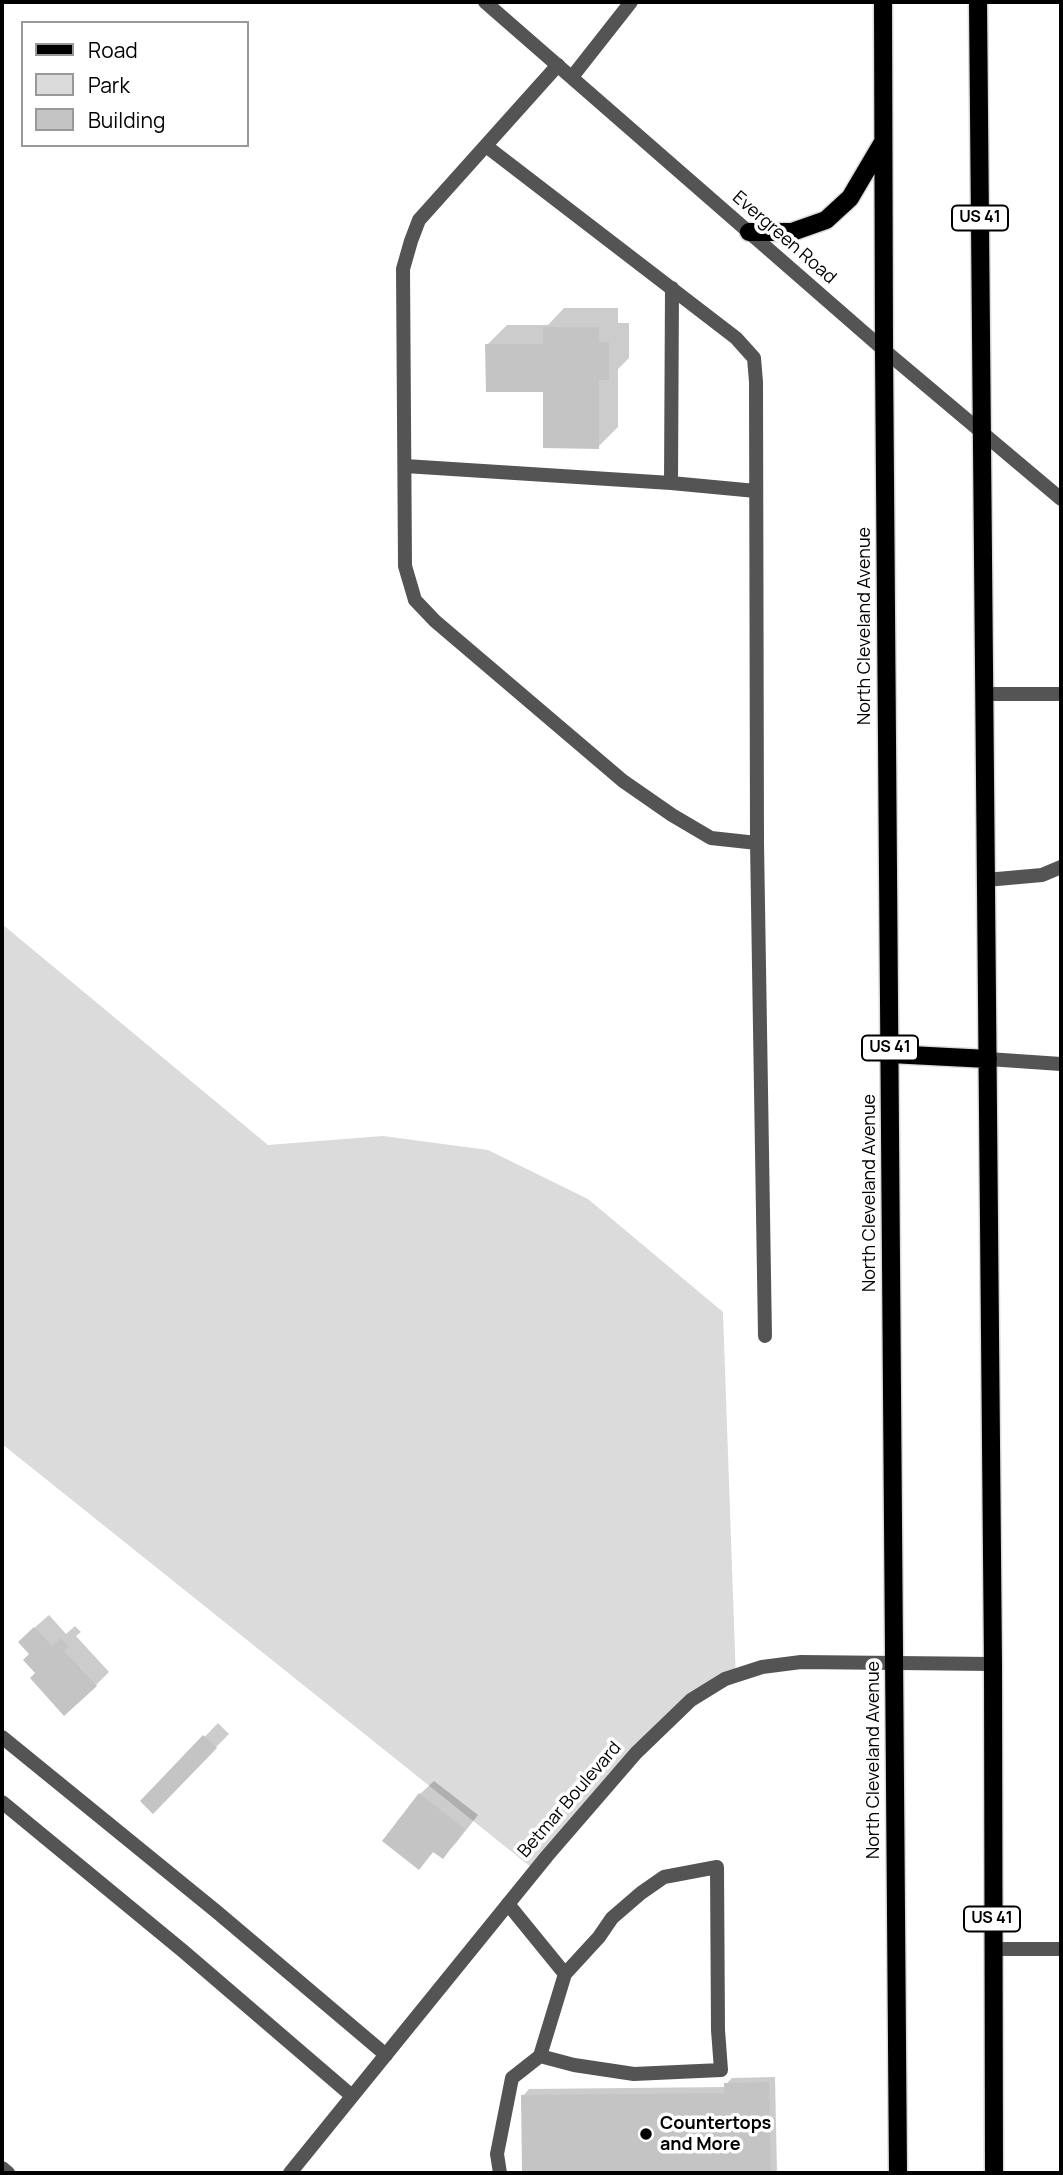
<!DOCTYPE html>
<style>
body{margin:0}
#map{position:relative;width:1063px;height:2175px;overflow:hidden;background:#fff;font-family:Manrope,sans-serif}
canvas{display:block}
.frame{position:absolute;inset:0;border:4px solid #000;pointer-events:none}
.legend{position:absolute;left:21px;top:21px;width:228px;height:126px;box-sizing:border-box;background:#fff;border:2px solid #999;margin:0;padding:9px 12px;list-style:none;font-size:21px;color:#000}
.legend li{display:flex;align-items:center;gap:14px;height:35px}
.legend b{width:35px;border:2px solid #999}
</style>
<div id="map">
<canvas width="1063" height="2175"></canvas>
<div class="frame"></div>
<ul class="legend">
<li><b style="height:9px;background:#000"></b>Road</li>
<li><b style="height:19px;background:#dbdbdb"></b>Park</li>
<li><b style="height:19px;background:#c4c4c4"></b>Building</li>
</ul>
</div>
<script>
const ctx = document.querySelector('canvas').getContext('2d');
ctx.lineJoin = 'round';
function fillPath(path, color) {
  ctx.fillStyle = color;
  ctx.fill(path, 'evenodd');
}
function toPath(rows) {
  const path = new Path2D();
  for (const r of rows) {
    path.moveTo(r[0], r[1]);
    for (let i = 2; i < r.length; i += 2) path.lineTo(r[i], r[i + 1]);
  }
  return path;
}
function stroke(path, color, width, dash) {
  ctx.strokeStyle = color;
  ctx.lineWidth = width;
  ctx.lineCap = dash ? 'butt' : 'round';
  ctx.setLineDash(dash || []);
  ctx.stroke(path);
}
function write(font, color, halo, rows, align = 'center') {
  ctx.font = font + ' Manrope,sans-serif';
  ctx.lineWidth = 7;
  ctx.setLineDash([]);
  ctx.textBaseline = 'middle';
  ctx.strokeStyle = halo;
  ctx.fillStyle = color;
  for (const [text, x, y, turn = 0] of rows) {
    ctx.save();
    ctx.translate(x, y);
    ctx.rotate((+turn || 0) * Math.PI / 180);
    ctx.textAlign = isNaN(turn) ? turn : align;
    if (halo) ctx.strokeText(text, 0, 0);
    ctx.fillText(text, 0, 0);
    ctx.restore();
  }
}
const green = toPath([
 [2,924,268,1145,383,1136,488,1150,588,1199,723,1312,736,1681,660,1724,532,1868,2,1444]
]);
const shadow = toPath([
 [564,308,618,308,618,323,629,323,629,358,618,369,618,427,598,447,544,391,487,345,507,325,548,325],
 [49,1615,66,1634,75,1626,81,1632,76,1636,109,1672,96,1685,38,1673,31,1654,33,1629],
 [218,1723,229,1734,153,1811,143,1801],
 [434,1781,478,1815,456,1843,443,1857,434,1851,419,1867,420,1794],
 [775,2077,777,2173,524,2173,523,2096,529,2089,726,2087,726,2084,732,2078]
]);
const building = toPath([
 [543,327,599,327,599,342,609,342,609,380,599,380,599,449,543,448,543,392,486,392,485,344,543,344],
 [34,1627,52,1646,61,1638,69,1647,64,1651,97,1686,64,1716,30,1678,35,1673,23,1660,29,1654,18,1642],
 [203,1735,217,1748,153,1814,140,1801],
 [419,1793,465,1829,443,1859,433,1852,419,1870,382,1841],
 [769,2082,771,2173,522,2173,521,2095,724,2093,724,2083]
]);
const service = toPath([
 [558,65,419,220,411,241,403,269,405,566,415,600,435,621,623,781,672,815,711,838,757,843],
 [572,77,631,2],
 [486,146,736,338,754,358,756,382,757,843,765,1336],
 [405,466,671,483,672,288],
 [671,483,756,491],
 [984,694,1061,694],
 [986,880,1042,875,1061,867],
 [988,1059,1061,1064],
 [2,1737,217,1912,386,2055],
 [2,1802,183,1951,352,2096],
 [540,2056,565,1974],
 [2,2168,8,2173],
 [500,2173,497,2154,512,2078,540,2056,574,2065,634,2074,721,2070,718,2030,717,1867,664,1877,641,1893,612,1918,599,1937,565,1974,508,1904]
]);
const minor = toPath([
 [485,2,884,350,1061,499],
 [992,1949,1061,1949],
 [290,2173,547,1856,636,1753,691,1700,725,1679,762,1667,801,1662,993,1664]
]);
const primary = toPath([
 [883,2,884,350,898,2173],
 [978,2,993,1664,994,2173],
 [749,232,792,232,826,220,850,198,883,142],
 [890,1054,988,1059]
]);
const markers = [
 [646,2134,7,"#000"]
];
const shields = [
 [980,218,56],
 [890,1048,56],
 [992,1919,56]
];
const shieldNames = [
 ["US 41",980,218],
 ["US 41",890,1048],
 ["US 41",992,1919]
];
const streetNames = [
 ["Evergreen Road",784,238,41],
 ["North Cleveland Avenue",865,626,-90],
 ["North Cleveland Avenue",870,1193,-90],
 ["North Cleveland Avenue",874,1760,-90],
 ["Betmar Boulevard",570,1800,-49]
];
const poiNames = [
 ["Countertops",660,2124],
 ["and More",660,2145]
];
fillPath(green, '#dbdbdb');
fillPath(shadow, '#0003');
fillPath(building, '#c4c4c4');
stroke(primary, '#dbdbdb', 21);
stroke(service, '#545454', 14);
stroke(minor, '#545454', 14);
stroke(primary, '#000', 18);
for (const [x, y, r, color] of markers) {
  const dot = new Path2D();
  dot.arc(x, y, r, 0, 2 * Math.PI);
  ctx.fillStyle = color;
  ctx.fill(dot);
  stroke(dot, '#fff', 2.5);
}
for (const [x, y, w] of shields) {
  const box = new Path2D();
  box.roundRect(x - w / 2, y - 12.5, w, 25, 5);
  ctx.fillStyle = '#fff';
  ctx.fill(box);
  stroke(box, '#000', 2);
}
write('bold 16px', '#000', null, shieldNames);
write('18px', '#000', '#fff', streetNames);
write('bold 18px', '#000', '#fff', poiNames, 'left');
</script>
